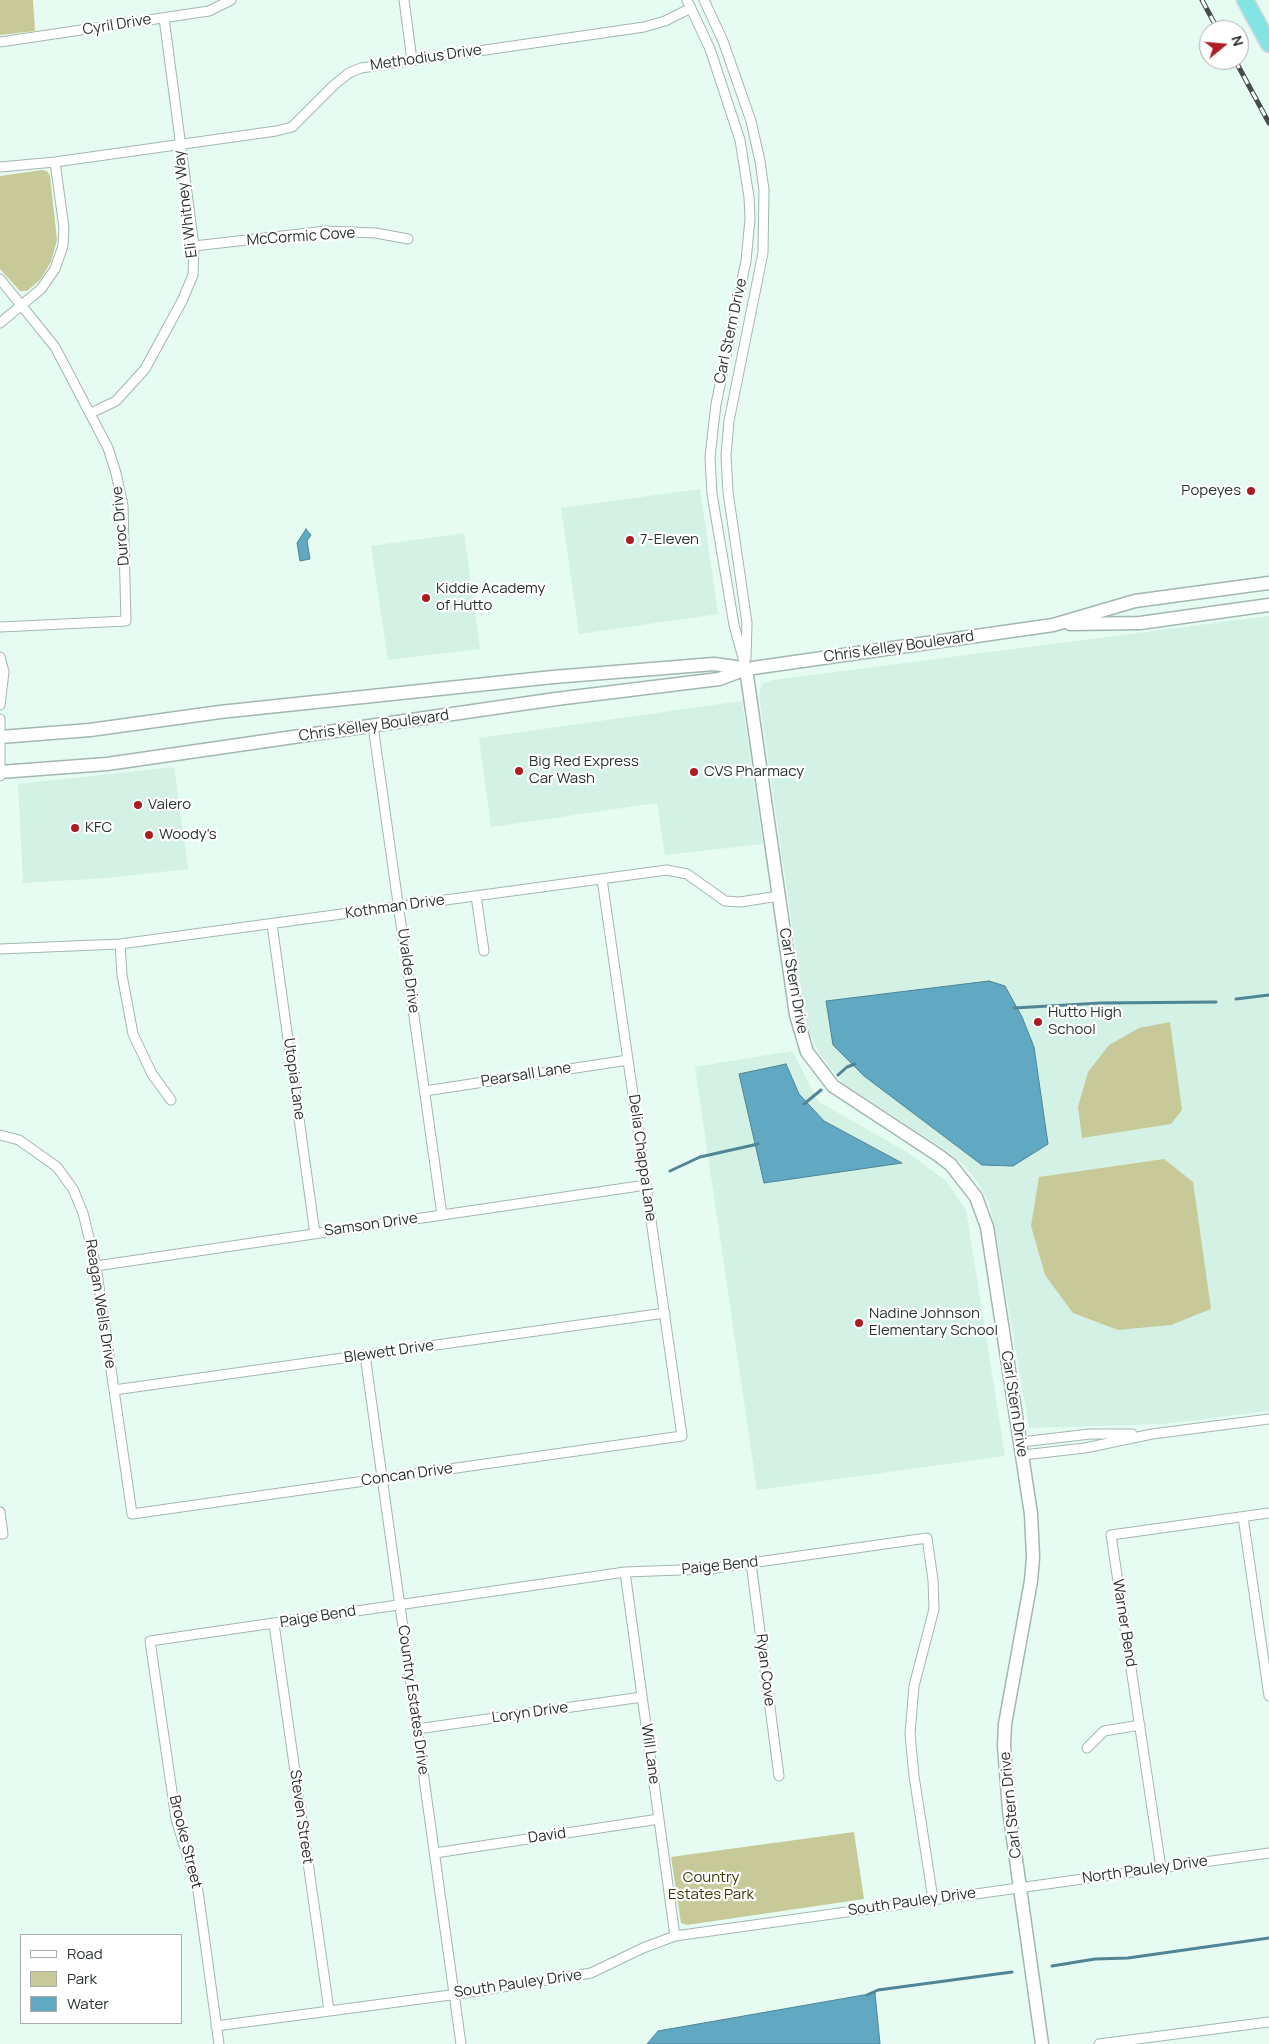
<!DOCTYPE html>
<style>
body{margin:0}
#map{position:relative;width:1269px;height:2044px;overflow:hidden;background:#e6fbf2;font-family:Manrope,sans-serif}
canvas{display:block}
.legend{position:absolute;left:20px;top:1934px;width:162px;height:90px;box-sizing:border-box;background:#fff;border:1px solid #aaadab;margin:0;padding:6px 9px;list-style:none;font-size:15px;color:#2a322e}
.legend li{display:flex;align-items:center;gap:10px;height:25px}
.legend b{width:25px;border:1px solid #aaadab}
.north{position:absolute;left:1199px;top:20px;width:50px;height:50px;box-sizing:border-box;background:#fff;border:1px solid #aaadab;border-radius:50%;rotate:73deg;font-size:14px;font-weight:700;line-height:20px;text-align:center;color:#2a322e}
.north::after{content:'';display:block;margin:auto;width:18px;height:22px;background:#ae1c23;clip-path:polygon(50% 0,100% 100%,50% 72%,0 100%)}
</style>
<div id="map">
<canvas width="1269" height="2044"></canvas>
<ul class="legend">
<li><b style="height:6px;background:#fff"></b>Road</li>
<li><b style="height:14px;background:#c7ca98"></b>Park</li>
<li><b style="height:14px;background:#61a8c2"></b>Water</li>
</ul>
<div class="north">N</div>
</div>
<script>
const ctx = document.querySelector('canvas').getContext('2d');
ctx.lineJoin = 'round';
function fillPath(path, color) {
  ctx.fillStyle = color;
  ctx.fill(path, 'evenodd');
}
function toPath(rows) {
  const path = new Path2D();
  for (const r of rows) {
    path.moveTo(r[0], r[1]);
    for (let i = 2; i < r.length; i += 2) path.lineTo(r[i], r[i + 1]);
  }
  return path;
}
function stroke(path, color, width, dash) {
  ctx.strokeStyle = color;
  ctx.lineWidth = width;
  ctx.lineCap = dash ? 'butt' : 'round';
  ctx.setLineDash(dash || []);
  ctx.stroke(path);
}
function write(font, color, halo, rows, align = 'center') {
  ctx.font = font + ' Manrope,sans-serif';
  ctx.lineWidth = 4.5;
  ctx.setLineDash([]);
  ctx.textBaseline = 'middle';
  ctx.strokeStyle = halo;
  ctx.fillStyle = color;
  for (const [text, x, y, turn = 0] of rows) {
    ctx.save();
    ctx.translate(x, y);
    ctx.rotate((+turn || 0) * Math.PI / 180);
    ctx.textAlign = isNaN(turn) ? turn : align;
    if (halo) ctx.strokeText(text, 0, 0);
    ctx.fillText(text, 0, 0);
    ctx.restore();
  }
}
const built = toPath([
 [700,489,718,614,579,634,561,508],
 [464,533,480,649,388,660,371,546],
 [1269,616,1269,1411,1162,1424,1029,1428,995,1229,989,1203,978,1183,964,1165,944,1149,843,1083,819,1053,810,1034,804,1009,759,696,762,684,773,680],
 [742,701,763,844,665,855,657,803,491,827,479,738],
 [174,767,188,869,107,878,23,883,18,784],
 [792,1051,819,1102,907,1152,946,1181,966,1210,1005,1456,757,1490,695,1067]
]);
const green = toPath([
 [0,0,33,0,35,31,0,35],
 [42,170,47,171,50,176,57,240,51,262,40,280,27,291,20,291,0,269,0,176],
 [1170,1022,1182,1110,1171,1124,1082,1138,1078,1107,1088,1072,1109,1045,1139,1028],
 [1164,1159,1193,1182,1211,1309,1171,1325,1118,1330,1073,1313,1045,1275,1031,1226,1039,1177],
 [854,1832,864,1899,687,1925,681,1923,671,1857]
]);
const water = toPath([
 [306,529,311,535,307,541,310,559,300,561,297,543,306,529],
 [989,981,1005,986,1022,1017,1034,1047,1048,1144,1013,1166,982,1165,864,1076,833,1045,826,1001,989,981],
 [786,1064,799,1094,824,1121,902,1163,764,1183,739,1074,786,1064],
 [875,1993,880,2044,647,2044,658,2031,875,1993]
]);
const stream = toPath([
 [1236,999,1269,995],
 [1014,1008,1101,1003,1216,1002],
 [838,1075,847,1067,855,1064],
 [804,1104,821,1090],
 [670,1171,700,1157,758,1144],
 [1052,1966,1095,1959,1128,1958,1269,1938],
 [867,1995,878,1990,1012,1972]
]);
const street = toPath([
 [404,0,412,60],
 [687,0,710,49,740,140,749,197,750,219,746,261,716,404,710,457,712,494,734,625,746,669],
 [704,0,723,41,751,121,760,161,764,190,763,253,729,421,726,455,728,492,747,623,746,658],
 [0,42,209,11,231,0],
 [0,167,55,162,276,131,292,127,334,85,349,73,361,68,644,27,665,21,691,8],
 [194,246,326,231,376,233,408,239],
 [0,279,55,347,108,448,116,473,123,506,126,621,0,627],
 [0,323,41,289,55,269,63,246,64,228,55,162],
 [91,413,116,401,145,369,182,301,193,275,194,246,164,18],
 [0,657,4,672,0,705],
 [0,719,0,776],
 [373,726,442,1215],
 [476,896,484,951],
 [272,924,315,1234],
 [120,944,122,975,133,1034,152,1074,171,1100],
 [0,949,120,944,667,870,687,874,725,901,740,902,779,896],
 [425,1091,628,1060],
 [0,1135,19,1140,57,1167,73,1189,83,1213,96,1266,132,1514,682,1436,602,879],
 [96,1266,646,1185],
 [365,1355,461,2044],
 [114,1390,665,1313],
 [1021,1442,1090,1434,1132,1434],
 [1023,1455,1085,1448,1152,1434,1269,1419],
 [0,1512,3,1534,0,1534],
 [1243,1517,1269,1696],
 [751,1563,779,1776],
 [625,1572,675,1936],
 [274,1624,329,2010],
 [417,1729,642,1697],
 [1087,1748,1104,1731,1140,1725],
 [435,1853,659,1819],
 [1161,1868,1111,1535,1269,1513],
 [216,2026,458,1994,591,1973,643,1948,675,1936,1269,1853],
 [219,2044,198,1891,176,1819,150,1641,625,1572,708,1569,927,1538,933,1580,934,1609,914,1686,910,1734,914,1776,933,1899],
 [1099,2044,1269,2022]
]);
const secondary = toPath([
 [1070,624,1140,623,1269,605],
 [746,669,796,1015,807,1052,833,1086,938,1155,951,1165,976,1197,987,1227,1031,1514,1033,1557,1031,1581,1005,1724,1004,1746,1009,1810,1042,2044],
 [0,737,90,730,220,712,553,677,714,664,743,668],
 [0,772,107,764,556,699,719,679,746,669,1053,625,1135,601,1269,583]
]);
const highway = toPath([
 [1245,0,1269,44]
]);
const rail = toPath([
 [1202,0,1218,30],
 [1235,60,1269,123]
]);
const markers = [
 [1251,491,5,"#ae1c23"],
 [630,540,5,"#ae1c23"],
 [426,598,5,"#ae1c23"],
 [519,771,5,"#ae1c23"],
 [694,772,5,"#ae1c23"],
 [138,805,5,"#ae1c23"],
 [75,828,5,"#ae1c23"],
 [149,835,5,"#ae1c23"],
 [1038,1022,5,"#ae1c23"],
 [859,1323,5,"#ae1c23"]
];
const streetNames = [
 ["Cyril Drive",117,25,-9],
 ["Methodius Drive",426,58,-8],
 ["Eli Whitney Way",186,204,-97],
 ["McCormic Cove",301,237,-4],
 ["Carl Stern Drive",731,331,-78],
 ["Duroc Drive",121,526,-95],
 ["Chris Kelley Boulevard",899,647,-8],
 ["Chris Kelley Boulevard",374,726,-8],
 ["Kothman Drive",395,907,-8],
 ["Uvalde Drive",408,971,82],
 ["Carl Stern Drive",793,981,80],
 ["Pearsall Lane",526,1075,-9],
 ["Utopia Lane",294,1079,82],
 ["Delia Chappa Lane",642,1158,82],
 ["Samson Drive",371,1225,-8],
 ["Reagan Wells Drive",100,1304,81],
 ["Blewett Drive",389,1352,-8],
 ["Carl Stern Drive",1014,1404,81],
 ["Concan Drive",407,1475,-8],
 ["Paige Bend",720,1566,-6],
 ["Paige Bend",318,1617,-9],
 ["Warner Bend",1124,1623,81],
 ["Ryan Cove",765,1670,83],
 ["Country Estates Drive",413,1700,82],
 ["Loryn Drive",530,1713,-8],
 ["Will Lane",650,1754,82],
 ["Carl Stern Drive",1011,1805,-96],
 ["Steven Street",301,1817,82],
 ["David",547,1836,-8],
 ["Brooke Street",185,1842,76],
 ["North Pauley Drive",1145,1870,-8],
 ["South Pauley Drive",912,1902,-8],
 ["South Pauley Drive",518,1984,-8]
];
const poiNames = [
 ["Popeyes",1241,491,"right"],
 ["7-Eleven",640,540],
 ["Kiddie Academy",436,589],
 ["of Hutto",436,606],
 ["Big Red Express",529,762],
 ["Car Wash",529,779],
 ["CVS Pharmacy",704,772],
 ["Valero",148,805],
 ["KFC",85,828],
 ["Woody's",159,835],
 ["Hutto High",1048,1013],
 ["School",1048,1030],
 ["Nadine Johnson",869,1314],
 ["Elementary School",869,1331]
];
const parkNames = [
 ["Country",711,1878],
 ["Estates Park",711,1895]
];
fillPath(built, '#d3f1e4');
fillPath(green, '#c7ca98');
fillPath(water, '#61a8c2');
stroke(water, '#508596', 1);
stroke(stream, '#508596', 3);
stroke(street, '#a3b7ae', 11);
stroke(secondary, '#a3b7ae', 15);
stroke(highway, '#d9dad9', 19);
stroke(street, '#fff', 9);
stroke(secondary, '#fff', 12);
stroke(highway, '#83e4e4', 16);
stroke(rail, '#444d49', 5);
stroke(rail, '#fff', 3, [9]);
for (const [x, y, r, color] of markers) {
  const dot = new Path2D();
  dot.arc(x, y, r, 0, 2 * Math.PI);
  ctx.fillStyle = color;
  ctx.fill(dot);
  stroke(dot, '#fff', 2);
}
write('15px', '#2a322e', '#fff', streetNames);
write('15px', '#2a322e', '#fff', poiNames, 'left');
write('15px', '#393908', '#fff', parkNames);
</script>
